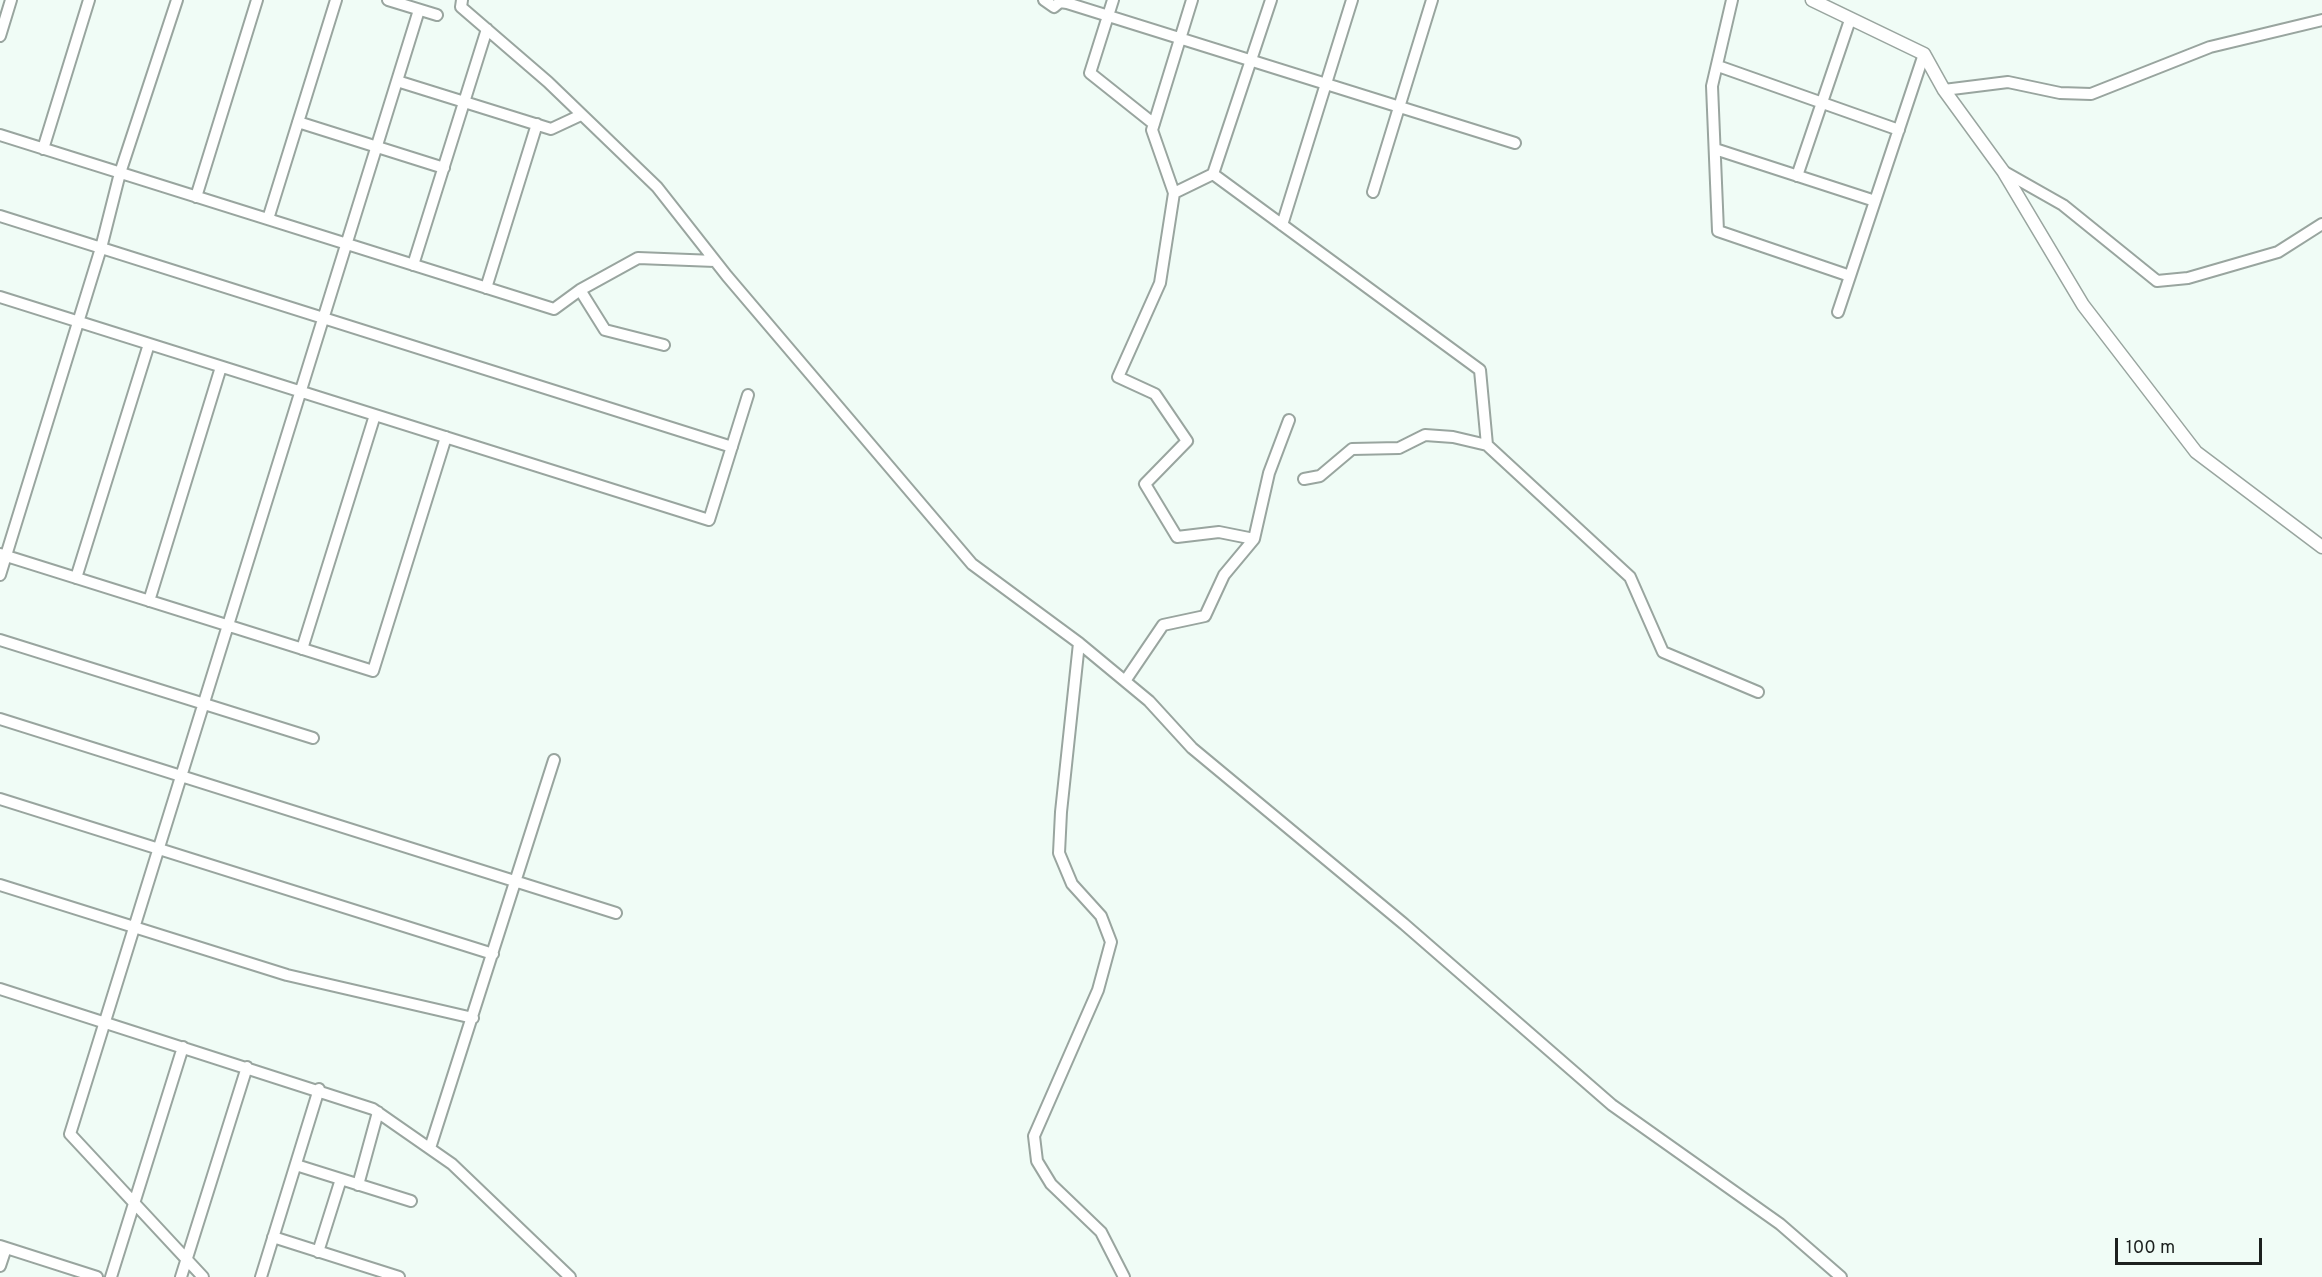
<!DOCTYPE html>
<style>
body{margin:0}
#map{position:relative;width:2322px;height:1277px;overflow:hidden;background:#f0fcf6;font-family:Overpass,sans-serif}
canvas{display:block}
.scale{position:absolute;left:2115px;top:1238px;width:147px;height:27px;box-sizing:border-box;border:3px solid #1c201e;border-top:0;padding-left:8px;font-size:18px;line-height:21px;white-space:nowrap;color:#1c201e;-webkit-text-stroke:4px #f0fcf6;paint-order:stroke}
</style>
<div id="map">
<canvas width="2322" height="1277"></canvas>
<div class="scale">100 m</div>
</div>
<script>
const ctx = document.querySelector('canvas').getContext('2d');
ctx.lineJoin = 'round';
function toPath(rows) {
  const path = new Path2D();
  for (const r of rows) {
    path.moveTo(r[0], r[1]);
    for (let i = 2; i < r.length; i += 2) path.lineTo(r[i], r[i + 1]);
  }
  return path;
}
function stroke(path, color, width, dash) {
  ctx.strokeStyle = color;
  ctx.lineWidth = width;
  ctx.lineCap = dash ? 'butt' : 'round';
  ctx.setLineDash(dash || []);
  ctx.stroke(path);
}
const minor = toPath([
 [388,0,437,15],
 [462,0,461,7,548,82,657,187,727,276,972,564,1079,643,1149,701,1192,748,1404,924,1612,1105,1780,1224,1841,1277],
 [1044,0,1054,7,1060,2,1067,3,1515,143],
 [1113,0,1090,73,1154,124],
 [1192,0,1152,130,1174,193,1213,174,1480,370,1487,445,1630,577,1663,652,1758,692],
 [1732,0,1712,86,1718,231,1850,276],
 [0,36,11,0],
 [1718,66,1899,130],
 [397,81,551,129,581,115],
 [1944,90,2008,82,2060,93,2091,94,2210,47,2322,20],
 [298,122,444,168],
 [0,135,554,309,580,290,638,258,715,261],
 [43,149,89,0],
 [1715,149,1875,201],
 [2003,171,2063,205,2157,281,2188,278,2278,252,2322,224],
 [1213,174,1271,0],
 [1797,176,1850,20],
 [1373,192,1432,0],
 [1174,193,1160,283,1118,377,1155,394,1187,441,1145,484,1177,537,1219,532,1254,539],
 [196,197,257,0],
 [0,216,732,447],
 [268,219,336,0],
 [1282,225,1352,0],
 [413,265,487,29],
 [486,288,537,124],
 [580,290,605,330,664,345],
 [0,297,709,520,748,395],
 [1838,312,1924,54],
 [1304,479,1320,476,1352,449,1399,448,1425,435,1453,437,1487,445],
 [0,554,373,671,446,437],
 [0,575,101,248,120,173,177,0],
 [76,578,149,344],
 [149,601,221,367],
 [0,640,313,738],
 [1079,643,1061,812,1059,853,1072,884,1101,916,1111,942,1098,990,1034,1136,1037,1161,1051,1184,1101,1232,1124,1277],
 [302,649,375,415],
 [1125,681,1163,625,1205,616,1224,575,1254,539,1269,473,1289,420],
 [0,719,616,913],
 [0,799,493,954],
 [0,885,287,975,473,1018],
 [0,989,373,1109,452,1164,570,1277],
 [430,1148,554,760],
 [296,1165,411,1201],
 [358,1185,378,1112],
 [273,1237,399,1277],
 [0,1246,97,1277],
 [318,1252,341,1179],
 [0,1266,6,1248],
 [111,1277,183,1047],
 [181,1277,247,1067],
 [203,1277,70,1134,419,10],
 [261,1277,319,1089]
]);
const tertiary = toPath([
 [1812,0,1924,54,1944,90,2003,171,2083,305,2196,452,2322,547]
]);
stroke(minor, '#99a59f', 14);
stroke(tertiary, '#99a59f', 15);
stroke(minor, '#fff', 10);
stroke(tertiary, '#fff', 12);
</script>
